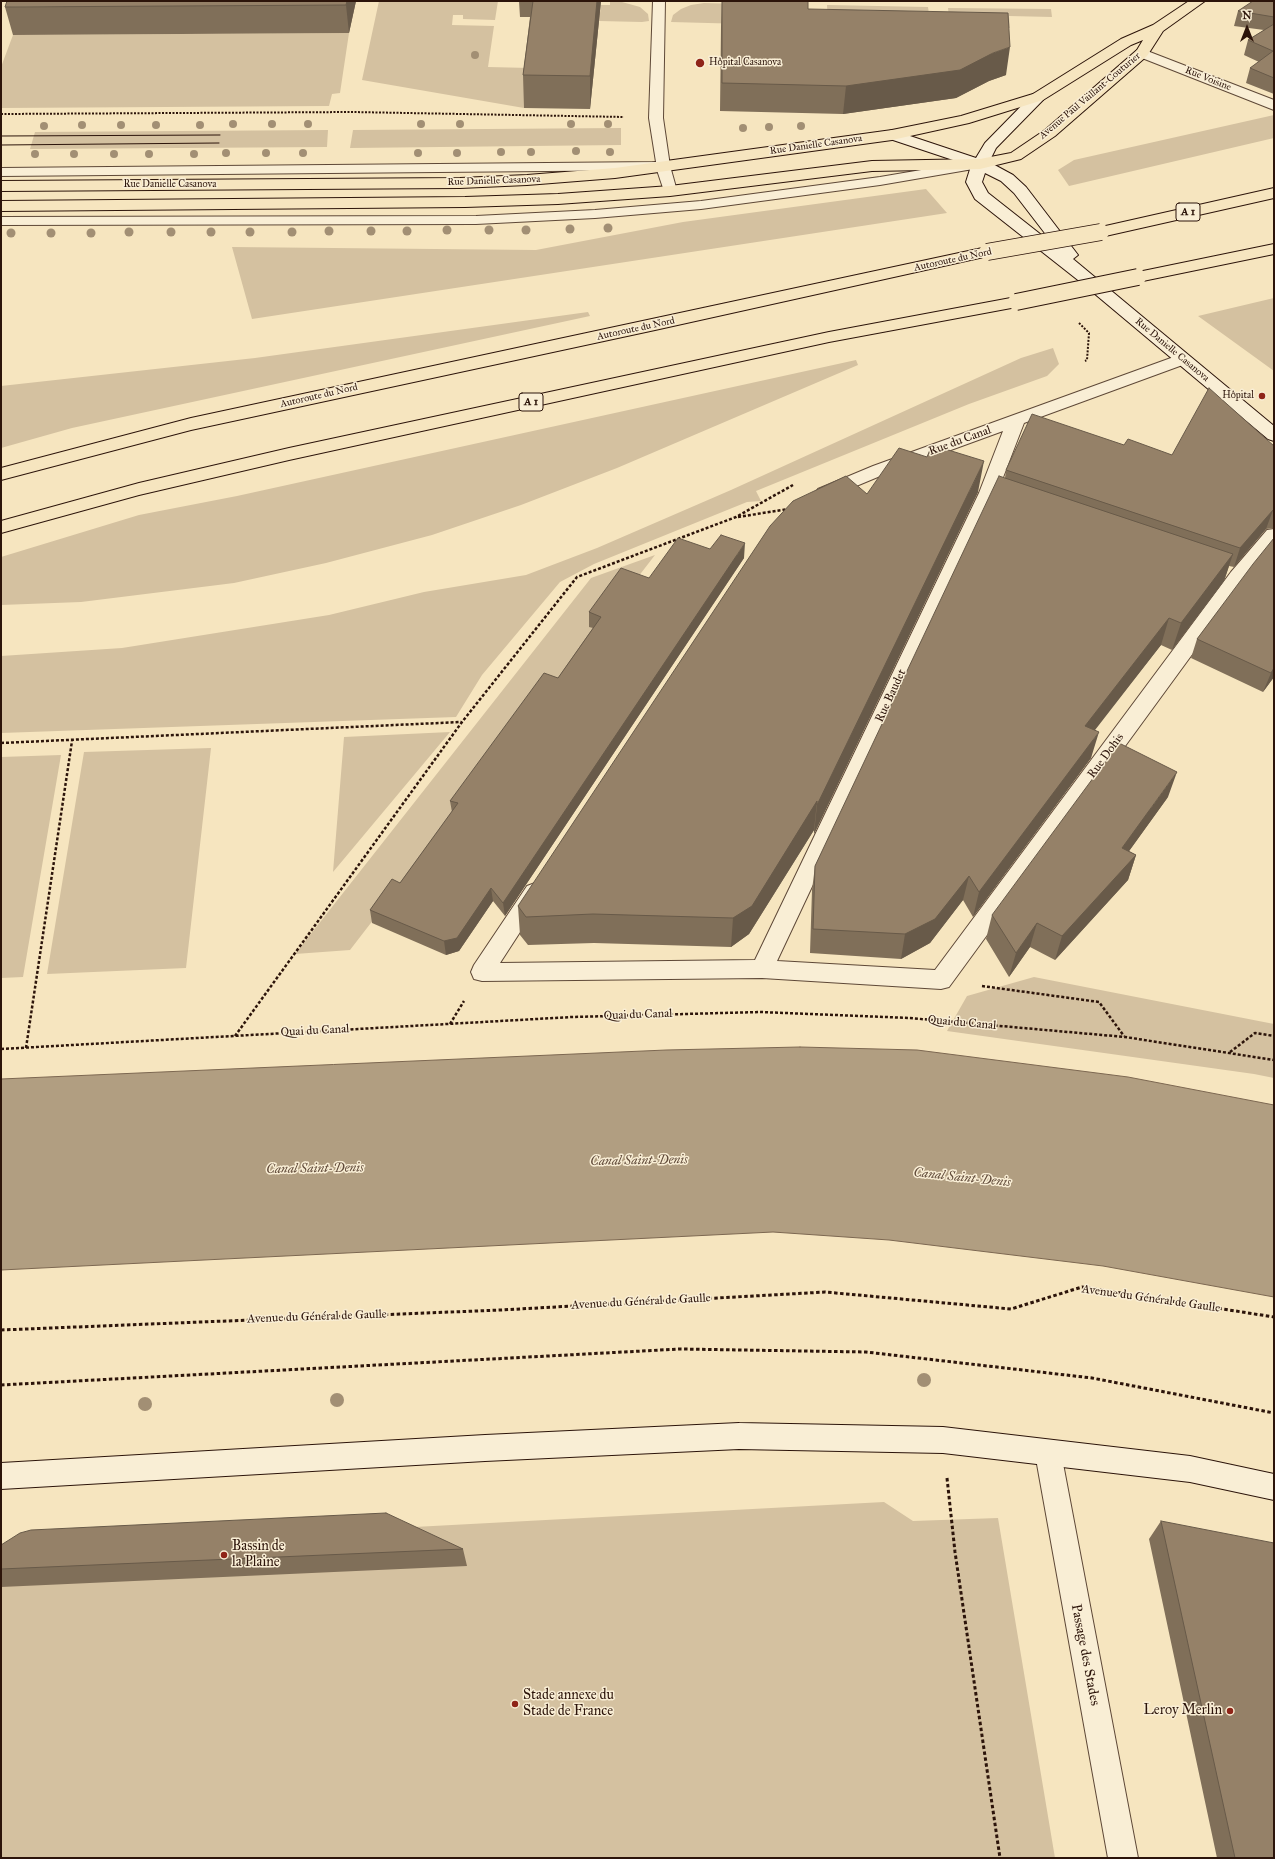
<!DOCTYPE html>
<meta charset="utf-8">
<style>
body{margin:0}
#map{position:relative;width:1275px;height:1859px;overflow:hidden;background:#f6e5bf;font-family:"IM FELL Great Primer",serif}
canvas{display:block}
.frame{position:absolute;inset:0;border:2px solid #2c140a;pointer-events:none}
.north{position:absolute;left:1227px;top:8px;width:40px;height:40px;-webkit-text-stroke:3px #f9eed5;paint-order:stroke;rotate:0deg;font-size:11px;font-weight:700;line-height:16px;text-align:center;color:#2c140a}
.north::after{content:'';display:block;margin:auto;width:14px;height:18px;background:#2c140a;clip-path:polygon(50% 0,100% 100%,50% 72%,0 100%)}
</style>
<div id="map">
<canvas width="1275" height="1859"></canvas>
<div class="frame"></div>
<div class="north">N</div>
</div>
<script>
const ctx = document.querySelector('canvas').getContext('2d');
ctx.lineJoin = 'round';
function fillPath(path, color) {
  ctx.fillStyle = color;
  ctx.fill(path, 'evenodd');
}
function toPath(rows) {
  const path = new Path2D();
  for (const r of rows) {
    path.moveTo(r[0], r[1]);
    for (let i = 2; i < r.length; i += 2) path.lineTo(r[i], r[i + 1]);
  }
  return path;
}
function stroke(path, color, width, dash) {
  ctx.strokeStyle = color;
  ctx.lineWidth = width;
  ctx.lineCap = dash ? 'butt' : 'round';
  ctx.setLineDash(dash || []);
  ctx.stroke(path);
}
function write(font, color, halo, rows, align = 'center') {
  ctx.font = font + ' "IM FELL Great Primer",serif';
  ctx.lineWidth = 3;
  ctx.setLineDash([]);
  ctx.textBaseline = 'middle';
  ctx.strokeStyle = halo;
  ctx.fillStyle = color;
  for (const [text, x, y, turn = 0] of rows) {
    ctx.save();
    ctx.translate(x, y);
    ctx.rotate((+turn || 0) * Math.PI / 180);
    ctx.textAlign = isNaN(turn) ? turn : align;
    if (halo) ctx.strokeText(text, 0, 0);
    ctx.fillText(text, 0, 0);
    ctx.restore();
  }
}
const green = toPath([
 [379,1,498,1,495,20,463,19,463,15,453,15,452,25,494,26,488,67,530,68,524,108,362,80],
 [610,1,622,2,640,7,648,14,649,21,642,22,599,21,601,5,610,5],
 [704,3,745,4,745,24,671,22,673,15,681,9,691,5],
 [827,5,928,7,931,27,828,26],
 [948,8,1051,9,1052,17,1009,16,1010,28,950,27],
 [349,33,340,93,332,94,329,106,1,108,1,67,13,35],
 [1274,115,1274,138,1069,186,1058,170,1074,160],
 [621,128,621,145,350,148,353,130],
 [328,130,327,147,30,149,35,132],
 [926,189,947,213,252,319,232,247,536,250,683,222],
 [1274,298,1274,371,1198,316],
 [588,312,590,316,72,428,1,448,1,386,255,358],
 [1053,348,1059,364,1047,376,969,404,756,491,761,501,747,502,594,564,560,582,482,675,456,717,1,733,1,656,122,648,329,615,424,592,526,575,597,548,731,490,1021,358],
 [856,360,858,365,617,468,521,505,432,535,326,563,234,583,81,602,1,605,1,557,139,515,237,496],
 [655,555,350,950,295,954,591,578],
 [450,732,333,872,344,737],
 [211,748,186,968,47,974,84,752],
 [61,755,23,977,1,978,1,757],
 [1034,977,1274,1024,1274,1078,1254,1074,947,1031,967,996],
 [884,1502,913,1521,998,1518,1055,1858,1,1858,1,1549]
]);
const water = toPath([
 [800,1047,917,1050,1128,1077,1274,1105,1274,1297,1103,1266,889,1240,773,1232,1,1270,1,1079,666,1050,800,1047]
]);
const pathFar2 = toPath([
 [1,114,353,112,624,117],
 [1079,323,1089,333,1087,360,1085,361]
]);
const pathFar1 = toPath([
 [738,517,788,509],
 [1,743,461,722],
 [982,986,1099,1002,1124,1036],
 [450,1024,464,1001],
 [235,1036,462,722,577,577,736,517,793,485],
 [26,1048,72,741],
 [1,1049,572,1017,760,1012,910,1018,1125,1037,1274,1060],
 [1230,1052,1255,1033,1274,1036]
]);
const path = toPath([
 [1,1330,501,1310,825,1292,1011,1309,1082,1287,1274,1317],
 [1,1385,680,1349,866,1352,1092,1378,1274,1413],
 [947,1478,955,1552,1000,1858]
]);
const lane = toPath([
 [653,1,665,1,663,118,670,166,677,191,675,194,665,194,657,170,1,176,1,168,656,162,649,118,653,1],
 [974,161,979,162,981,165,979,168,880,185,701,209,595,218,476,224,1,225,1,217,476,216,595,210,701,201,880,177,974,161]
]);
const street = toPath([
 [1142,49,1274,100,1274,110,1137,56,1135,53,1137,50,1142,49],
 [1182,354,1188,355,1191,359,1188,363,1024,423,997,493,777,961,935,970,1231,572,1267,530,1274,529,1274,547,1245,582,949,987,941,989,762,978,482,981,474,979,471,972,474,965,527,886,535,883,543,886,546,892,500,963,755,960,979,493,1003,431,885,474,830,497,824,499,818,497,815,493,818,489,873,466,1182,354],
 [1048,1440,1057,1444,1061,1453,1138,1858,1108,1858,1035,1453,1039,1444,1048,1440]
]);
const secondary = toPath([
 [1038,93,1043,94,1045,97,1043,100,996,148,989,162,1013,175,1026,187,1078,255,1073,259,1274,426,1274,441,1268,439,1083,284,975,199,966,182,971,166,887,138,884,135,887,132,892,130,976,158,985,143,1033,94,1038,93],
 [985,173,1001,181,1014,193,1054,245,988,193,982,182,985,173],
 [739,1423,943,1427,1190,1456,1274,1474,1274,1500,1190,1482,943,1453,739,1449,485,1461,1,1489,1,1463,485,1435,739,1423]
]);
const primary = toPath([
 [1189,1,1205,1,1163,31,1147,56,1055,136,1021,159,980,169,872,171,670,196,558,204,465,207,1,211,1,201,465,197,558,194,670,186,872,161,980,159,1011,153,1045,130,1137,50,1143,40,1131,45,1043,100,969,123,892,140,615,178,527,185,460,188,1,191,1,181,460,178,527,175,615,168,892,130,961,116,1033,94,1121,39,1153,25,1189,1]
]);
const highway = toPath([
 [1274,188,1274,198,1101,237,1095,235,1093,232,1095,229,1101,227,1274,188],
 [1274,244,1274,254,1138,282,1132,281,1130,277,1132,273,1138,272,1274,244],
 [987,247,993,249,995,252,993,255,655,330,191,430,1,480,1,468,191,418,987,247],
 [1016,297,1022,298,1024,302,1022,306,829,342,289,460,139,495,1,533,1,521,139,483,289,448,829,332,1016,297]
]);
const tram = toPath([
 [1,136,220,135],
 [1,145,219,143]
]);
const highwayBridge = toPath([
 [987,252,1101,232],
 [1016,302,1138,277]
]);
const trees = [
 [475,55,4],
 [233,124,4],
 [272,124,4],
 [308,124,4],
 [421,124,4],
 [460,124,4],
 [571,124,4],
 [608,124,4],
 [82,125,4],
 [121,125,4],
 [156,125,4],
 [200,125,4],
 [44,126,4],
 [801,126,4],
 [769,127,4],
 [743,128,4],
 [576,151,4],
 [501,152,4],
 [531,152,4],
 [610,152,4],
 [226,153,4],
 [266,153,4],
 [303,153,4],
 [418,153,4],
 [457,153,4],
 [35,154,4],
 [74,154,4],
 [114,154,4],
 [149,154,4],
 [194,154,4],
 [608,228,4.5],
 [570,229,4.5],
 [447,230,4.5],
 [489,230,4.5],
 [526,230,4.5],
 [329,231,4.5],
 [371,231,4.5],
 [407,231,4.5],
 [129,232,4.5],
 [171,232,4.5],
 [211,232,4.5],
 [250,232,4.5],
 [292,232,4.5],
 [11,233,4.5],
 [51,233,4.5],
 [91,233,4.5],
 [924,1380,7],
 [337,1400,7],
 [145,1404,7]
];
const wall = toPath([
 [356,1,349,33,13,35,5,7],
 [519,1,601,1,590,109,524,108,523,75,530,17,520,17],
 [722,1,808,9,1006,75,989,81,956,98,843,114,720,111,721,27],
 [1274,1,1274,94,1246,83,1250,68,1259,62,1244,55,1248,40,1264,30,1234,26,1238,11],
 [1124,445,1172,455,1274,446,1274,528,1266,529,1234,567,1229,566,1224,581,1172,650,1161,645,1094,730,1091,758,973,917,963,900,930,943,901,959,810,953,812,890,815,866,1005,478,1006,470],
 [978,492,814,834,814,830,749,934,731,947,594,943,528,945,520,935,518,906,867,494],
 [1274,538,1274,677,1263,692,1191,658,1197,639],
 [710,549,744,558,505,916,493,901,459,951,446,955,372,923,370,910,400,883,452,812,450,801,558,678,593,628,589,627,589,612,649,578],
 [1168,797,1129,851,1136,855,1128,880,1055,960,1030,947,1009,977,986,939,992,915],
 [1161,1521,1274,1858,1217,1858,1149,1539],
 [1,1545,463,1549,467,1566,1,1587]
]);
const shadedWall = toPath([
 [347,1,356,1,349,33,346,5],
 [597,1,601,1,590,109,590,76],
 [1010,47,1006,75,989,81,956,98,843,114,846,86,993,53],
 [984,461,978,492,814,834,817,805],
 [1273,510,1266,529,1234,567,1240,548],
 [745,543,744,558,505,916,503,903],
 [1233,554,1224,581,1172,650,1181,623],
 [1169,618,1161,645,1078,752,1085,726],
 [1274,668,1274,677,1263,692,1271,673],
 [1099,732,1091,758,973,917,979,892],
 [1177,772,1168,797,1114,872,1122,848],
 [817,801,814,830,749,934,731,947,733,918],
 [1136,855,1128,880,1055,960,1062,936],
 [969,876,963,900,930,943,901,959,905,934],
 [491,888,493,901,459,951,446,955,444,941],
 [1037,923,1030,947,1009,977,1016,953]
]);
const building = toPath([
 [7,1,347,1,346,5,5,7,7,1],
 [533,1,597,1,590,76,523,75,533,1],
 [722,1,808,1,808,9,1008,13,1010,47,993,53,960,70,846,86,722,83,722,1],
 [1253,1,1274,1,1274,17,1238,11,1253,1],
 [1274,24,1274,78,1250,68,1273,51,1248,40,1274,24],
 [1209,388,1274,446,1274,510,1273,510,1240,548,1006,470,1032,414,1124,445,1128,439,1172,455,1209,388],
 [932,445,984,461,817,805,817,801,752,906,733,918,593,914,526,917,518,906,770,526,793,501,846,476,867,494,899,448,927,457,932,445],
 [999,476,1233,554,1181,623,1169,618,1085,726,1099,732,979,892,969,876,935,919,905,934,813,929,815,866,999,476],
 [721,535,745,543,503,903,491,888,457,938,444,941,370,910,392,879,400,883,458,803,450,801,544,673,558,678,601,617,589,612,621,568,649,578,678,538,710,549,721,535],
 [1274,538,1274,668,1271,673,1197,639,1253,564,1274,538],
 [1119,743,1177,772,1122,848,1136,855,1062,936,1037,923,1016,953,992,915,1119,743],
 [386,1513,463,1549,1,1569,1,1545,20,1533,31,1530,386,1513],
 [1161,1521,1274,1543,1274,1858,1235,1858,1161,1521]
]);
const markers = [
 [700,63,5,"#8f2418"],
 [1262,396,4,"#8f2418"],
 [224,1555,4,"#8f2418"],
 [515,1704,4,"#8f2418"],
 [1230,1711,4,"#8f2418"]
];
const farPoinames = [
 ["Hôpital Casanova",709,63],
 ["Hôpital",1254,396,"right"]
];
const farStreetnames = [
 ["Rue Voisine",1208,79,22],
 ["Avenue Paul Vaillant-Couturier",1090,96,-40],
 ["Rue Danielle Casanova",816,145,-8],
 ["Rue Danielle Casanova",494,181,-2],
 ["Rue Danielle Casanova",170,185],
 ["Autoroute du Nord",953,260,-12],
 ["Autoroute du Nord",636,329,-12],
 ["Rue Danielle Casanova",1172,350,40],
 ["Autoroute du Nord",319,396,-13]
];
const shields = [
 [1188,212,24],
 [531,402,24]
];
const shieldNames = [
 ["A 1",1188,212],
 ["A 1",531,402]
];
const streetNames = [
 ["Rue du Canal",960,441,-20],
 ["Rue Baudet",891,696,-65],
 ["Rue Dohis",1106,756,-54],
 ["Quai du Canal",638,1015,-2],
 ["Quai du Canal",962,1023,5],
 ["Quai du Canal",315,1031,-3],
 ["Avenue du Général de Gaulle",1151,1299,8],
 ["Avenue du Général de Gaulle",641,1302,-3],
 ["Avenue du Général de Gaulle",317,1317,-2]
];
const waterNames = [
 ["Canal Saint-Denis",639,1161,-1],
 ["Canal Saint-Denis",315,1169,-1],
 ["Canal Saint-Denis",962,1178,6]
];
const nearPoinames = [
 ["Bassin de",232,1547],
 ["la Plaine",232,1563],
 ["Stade annexe du",523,1696],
 ["Stade de France",523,1712],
 ["Leroy Merlin",1222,1711,"right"]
];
const nearStreetnames = [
 ["Passage des Stades",1085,1655,79]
];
fillPath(green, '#d4c1a0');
fillPath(water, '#b19e81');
stroke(water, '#7c6751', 1);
stroke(lane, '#5e4837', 2);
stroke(street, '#5e4837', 2);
stroke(secondary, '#2c140a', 2);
stroke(primary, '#2c140a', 2);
stroke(highway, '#2c140a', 2);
stroke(pathFar2, '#2c140a', 2, [2, 1.5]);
stroke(pathFar1, '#2c140a', 2.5, [3, 2]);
stroke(path, '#2c140a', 3, [3.5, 2.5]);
fillPath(lane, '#f9eed5');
fillPath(street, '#f9eed5');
fillPath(secondary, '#f9eed5');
fillPath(primary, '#f6e5bf');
fillPath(highway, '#f6e5bf');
stroke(tram, '#2c140a', 1);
stroke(highwayBridge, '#2c140a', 18, []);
stroke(highwayBridge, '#f6e5bf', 16);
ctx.fillStyle = '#a28f74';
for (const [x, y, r] of trees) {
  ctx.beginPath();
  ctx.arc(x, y, r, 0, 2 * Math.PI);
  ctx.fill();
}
fillPath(wall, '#806f59');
fillPath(shadedWall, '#685a49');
fillPath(building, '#958168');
stroke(building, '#685a49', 1);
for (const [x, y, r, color] of markers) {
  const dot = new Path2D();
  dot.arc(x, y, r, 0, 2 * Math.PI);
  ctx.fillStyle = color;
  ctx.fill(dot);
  stroke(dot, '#f9eed5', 1.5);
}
write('10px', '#2c140a', '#f9eed5', farPoinames, 'left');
write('10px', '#2c140a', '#f9eed5', farStreetnames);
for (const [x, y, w] of shields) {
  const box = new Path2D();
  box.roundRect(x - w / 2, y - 9, w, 18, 3);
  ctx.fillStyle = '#f9eed5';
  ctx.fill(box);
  stroke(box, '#2c140a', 1);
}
write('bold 11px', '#2c140a', null, shieldNames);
write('12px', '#2c140a', '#f9eed5', streetNames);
write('italic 13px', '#614b3a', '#f9eed5', waterNames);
write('14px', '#2c140a', '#f9eed5', nearPoinames, 'left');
write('14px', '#2c140a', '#f9eed5', nearStreetnames);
</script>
